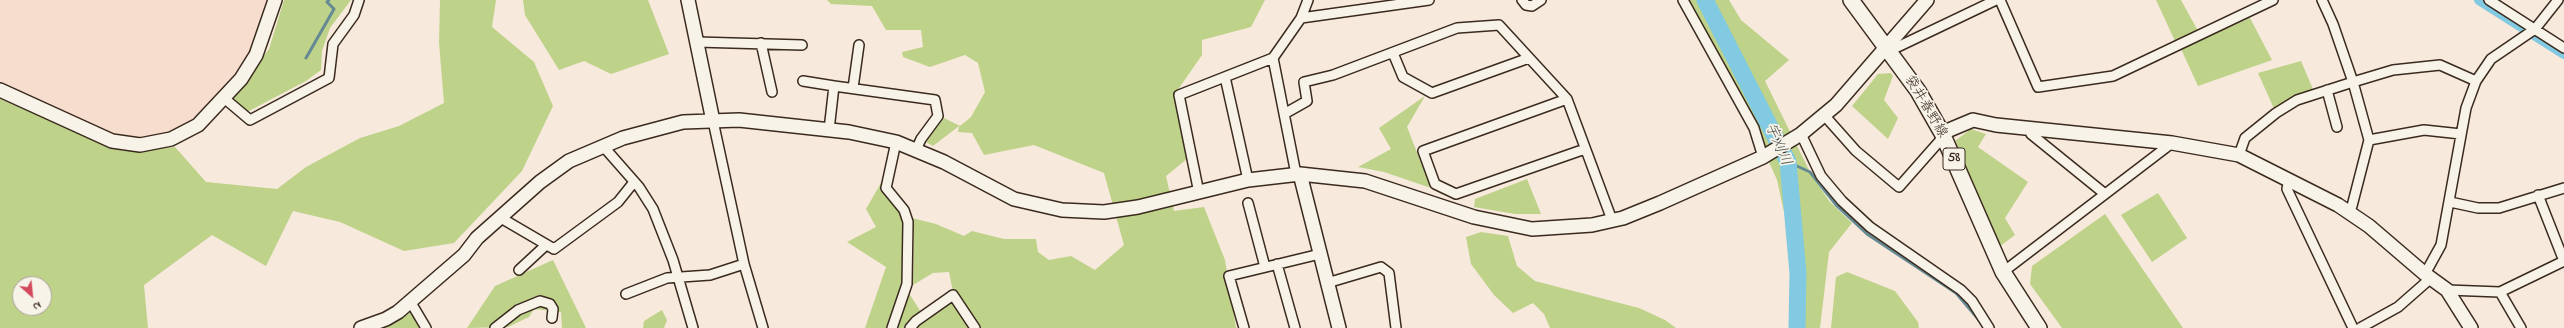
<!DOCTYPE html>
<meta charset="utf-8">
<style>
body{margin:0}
#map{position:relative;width:2564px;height:328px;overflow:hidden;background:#f7e9dc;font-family:"Indie Flower",sans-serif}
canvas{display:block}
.north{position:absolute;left:12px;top:276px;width:40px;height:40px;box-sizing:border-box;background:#f7f3e8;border:1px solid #aca397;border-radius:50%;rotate:153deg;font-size:11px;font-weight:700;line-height:16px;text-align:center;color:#3b2a1e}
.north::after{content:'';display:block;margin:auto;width:14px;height:18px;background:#d1495b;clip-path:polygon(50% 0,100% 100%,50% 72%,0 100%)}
</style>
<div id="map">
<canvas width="2564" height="328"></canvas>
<div class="north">N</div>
</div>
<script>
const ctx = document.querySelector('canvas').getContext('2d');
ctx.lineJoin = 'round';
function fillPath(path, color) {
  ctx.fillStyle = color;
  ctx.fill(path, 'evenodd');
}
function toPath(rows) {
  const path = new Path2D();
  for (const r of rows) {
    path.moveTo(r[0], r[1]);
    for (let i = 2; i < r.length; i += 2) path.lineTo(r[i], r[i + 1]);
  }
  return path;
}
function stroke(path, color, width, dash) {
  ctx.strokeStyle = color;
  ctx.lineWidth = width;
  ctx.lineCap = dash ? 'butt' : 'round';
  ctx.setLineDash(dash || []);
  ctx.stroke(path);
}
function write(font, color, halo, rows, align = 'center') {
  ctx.font = font + ' "Indie Flower","Klee One",sans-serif';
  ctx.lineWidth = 3.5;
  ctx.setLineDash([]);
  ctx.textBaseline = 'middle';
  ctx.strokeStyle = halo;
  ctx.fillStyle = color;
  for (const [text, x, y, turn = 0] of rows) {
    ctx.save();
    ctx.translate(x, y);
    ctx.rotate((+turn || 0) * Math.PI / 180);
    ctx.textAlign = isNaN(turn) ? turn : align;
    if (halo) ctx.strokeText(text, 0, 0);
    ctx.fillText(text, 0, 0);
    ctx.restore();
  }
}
const built = toPath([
 [0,0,268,0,253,46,224,89,189,124,145,140,121,137,104,131,0,85]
]);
const green = toPath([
 [284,0,351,0,330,28,322,51,321,70,306,81,247,112,231,100,269,49],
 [440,0,496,0,492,27,534,62,553,106,522,171,454,243,404,251,340,222,293,211,266,266,212,235,144,285,148,328,0,328,0,99,123,151,175,147,206,182,277,189,306,167,360,138,399,126,444,103,439,43],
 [20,284,44,284,44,308,20,308],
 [523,0,648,0,669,54,611,74,584,61,559,70,525,15],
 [827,0,1265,0,1251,27,1202,40,1202,55,1175,94,1187,159,1166,176,1174,211,1204,207,1225,260,1236,328,865,328,886,267,847,242,876,227,866,209,885,176,888,192,901,214,904,238,903,284,921,312,953,292,949,272,933,273,913,285,914,236,912,218,936,224,964,236,972,231,1004,239,1036,239,1038,252,1049,260,1071,256,1095,270,1124,245,1104,173,1034,145,984,155,972,133,958,132,959,126,933,146,926,142,944,118,960,126,971,117,985,92,978,63,965,55,930,67,903,57,902,52,923,47,921,30,886,30,872,6,831,4],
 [1687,0,1729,0,1741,20,1789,60,1765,81,1810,172,1829,201,1852,223,1829,252,1820,328,1789,328,1793,296,1788,230,1777,180,1754,128],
 [2156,0,2181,0,2198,31,2175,41],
 [2250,18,2272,60,2198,86,2181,49],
 [2301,61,2315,94,2276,113,2258,73],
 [1891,73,1893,76,1884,100,1898,118,1888,139,1852,106,1878,74],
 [1425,96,1407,127,1431,188,1384,172,1358,167,1391,149,1379,128],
 [1971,129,1986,134,1978,147,2028,182,2005,218,2015,235,1999,247,1955,141],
 [1527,179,1541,214,1515,214,1474,207,1475,199],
 [2158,193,2187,238,2152,262,2121,215],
 [2105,214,2183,328,2062,328,2030,284,2032,266],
 [1481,232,1508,236,1517,266,1535,281,1639,308,1665,320,1676,328,1550,328,1544,314,1533,303,1513,313,1494,295,1471,264,1466,237],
 [553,260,586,328,562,328,561,312,534,309,529,317,508,327,467,328,495,286],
 [1847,272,1895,291,1918,322,1919,328,1831,328,1836,277],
 [662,310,667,320,664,328,643,328,644,321],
 [411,312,419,328,384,328,391,325]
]);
const stream = toPath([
 [306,58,334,9,327,2,329,0],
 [1788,162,1810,172,1837,206,1867,234,1956,293,1979,320]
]);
const canal = toPath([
 [2479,0,2564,54]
]);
const river = toPath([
 [1705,0,1788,162,1798,273,1797,328]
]);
const street = toPath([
 [1522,0,1526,5,1532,6,1541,0],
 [1683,0,1754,128,1763,157],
 [2000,0,2038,87,2113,76,2273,0],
 [2322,0,2333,24,2353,82,2369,140],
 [2489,0,2564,48],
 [1301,18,1429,0],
 [697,42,802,45],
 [761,43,772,92],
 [1887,52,1996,0],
 [1393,53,1403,77,1432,93,1529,58],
 [1273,58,1296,174],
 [1225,77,1248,180],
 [803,81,834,86],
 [853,88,859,45],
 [2327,90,2337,127],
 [224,98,250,120,329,78,333,44,354,15,359,0],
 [1567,99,1423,151,1435,184,1456,194,1585,149],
 [1284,114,1307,101,1304,82,1333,75,1457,28,1499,25,1567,99,1612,220],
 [1824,115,1856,151,1899,187,1944,136],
 [713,121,744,264,763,328],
 [2031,129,2031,134,2105,194],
 [829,130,834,86,935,100,938,116,921,139,916,150],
 [1801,134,1821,176,1842,201,1870,227,1961,290,1972,301,1989,328],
 [603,146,639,187,653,209,673,260,693,328],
 [2239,155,2245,138,2276,113,2297,100,2353,82,2393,70,2440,65,2476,81],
 [2289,179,2287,189,2353,328],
 [1199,193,1179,95,1273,58,1301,18,1308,0],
 [2538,195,2564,261],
 [2450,202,2478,208,2499,208,2564,188],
 [1248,203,1265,267],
 [2347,212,2352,206,2369,140,2424,130,2461,134],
 [501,218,554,249,618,202,634,182],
 [1277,264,1295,328],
 [519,270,546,245],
 [2003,272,2172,143],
 [2425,274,2441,245,2466,108,2476,81,2491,59,2535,29,2558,0],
 [1327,283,1381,267,1389,273,1396,328],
 [2447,290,2500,292,2564,261],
 [2500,292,2521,328],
 [626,294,667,278,710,275,744,264],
 [410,301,426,328],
 [495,328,518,310,540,301,550,304,553,309,552,318],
 [892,328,907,284,908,222,904,210,886,188,896,142],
 [910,328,916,321,953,295,975,328],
 [1244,328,1229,276,1320,254],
 [2360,328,2398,307,2431,278]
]);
const secondary = toPath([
 [688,0,713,121],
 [0,90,112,141,140,145,171,139,198,125,241,79,256,55,275,0],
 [1942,133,1973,120,1996,125,2172,143,2239,155,2338,205,2369,226,2425,274,2447,290,2471,328],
 [1300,174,1339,328],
 [361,328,386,319,398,312,464,255,477,238,540,182,569,161,623,138,683,122,739,120,849,132,896,142,944,162,1014,199,1062,210,1104,212,1138,207,1248,180,1300,174,1365,181,1474,217,1532,229,1592,225,1623,218,1660,203,1763,157,1801,134,1836,105,1927,0]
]);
const primary = toPath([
 [1851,0,1918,91,1942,133,2003,272,2039,328]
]);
const shields = [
 [1954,159,22]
];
const shieldNames = [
 ["58",1954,159]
];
const streetNames = [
 ["袋井春野線",1925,107,59]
];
const waterNames = [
 ["宇刈川",1777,145,67]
];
fillPath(built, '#f7ddcd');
fillPath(green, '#bed389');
stroke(stream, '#658a93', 3);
stroke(canal, '#81cae1', 10);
stroke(river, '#81cae1', 17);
stroke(street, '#3b2a1e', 12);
stroke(secondary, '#3b2a1e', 16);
stroke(primary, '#3b2a1e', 18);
stroke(street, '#f7f3e8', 9);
stroke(secondary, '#f7f3e8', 13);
stroke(primary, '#f7f3e8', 15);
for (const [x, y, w] of shields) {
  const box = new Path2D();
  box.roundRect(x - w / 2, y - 11, w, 22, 3);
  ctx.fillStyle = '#f7f3e8';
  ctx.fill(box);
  stroke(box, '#3b2a1e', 1);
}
write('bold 13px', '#3b2a1e', null, shieldNames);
write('14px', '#3b2a1e', '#f7f3e8', streetNames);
write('italic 15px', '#4c524f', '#f7f3e8', waterNames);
</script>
